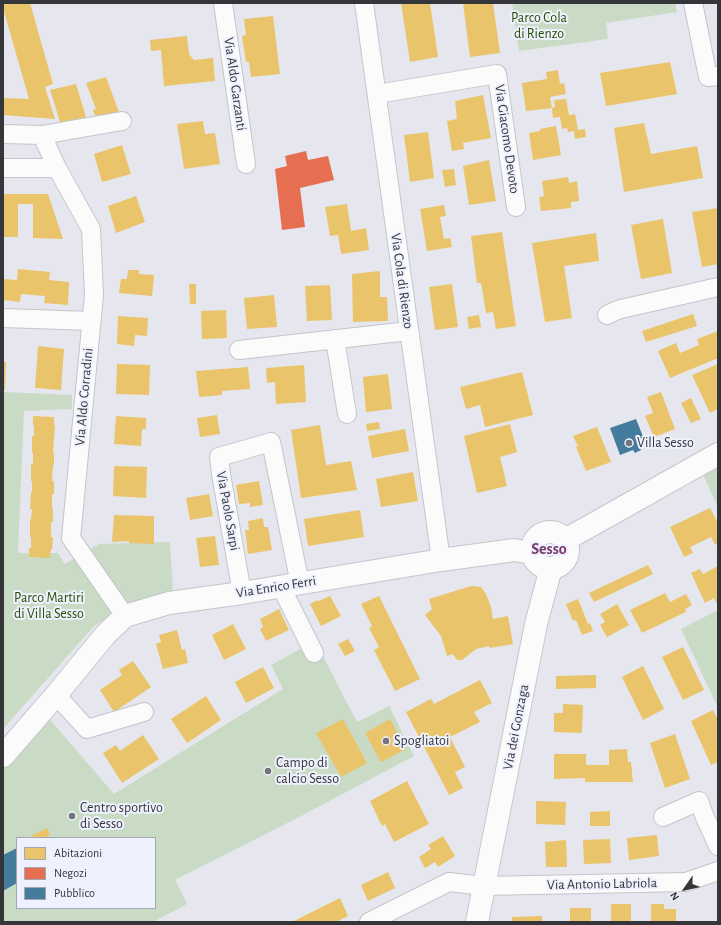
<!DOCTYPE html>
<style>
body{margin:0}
#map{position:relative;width:721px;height:925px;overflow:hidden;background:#e6e7ee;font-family:"Alegreya Sans",sans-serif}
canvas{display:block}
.frame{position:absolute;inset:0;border:4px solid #35363a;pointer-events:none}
.legend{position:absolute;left:16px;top:837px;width:140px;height:72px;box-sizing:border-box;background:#eff2fe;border:1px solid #a5a7b0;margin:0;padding:5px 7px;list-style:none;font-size:12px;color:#35363a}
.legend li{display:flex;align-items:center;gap:8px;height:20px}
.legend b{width:20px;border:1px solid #a5a7b0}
.north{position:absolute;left:665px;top:869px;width:40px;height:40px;-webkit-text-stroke:3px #eff2fe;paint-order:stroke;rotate:236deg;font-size:11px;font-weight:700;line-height:16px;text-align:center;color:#35363a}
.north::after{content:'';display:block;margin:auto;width:14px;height:18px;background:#35363a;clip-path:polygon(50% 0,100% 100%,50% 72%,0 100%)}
</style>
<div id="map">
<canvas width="721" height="925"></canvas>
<div class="frame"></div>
<ul class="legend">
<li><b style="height:11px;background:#e9c46a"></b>Abitazioni</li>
<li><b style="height:11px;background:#e76f51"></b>Negozi</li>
<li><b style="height:11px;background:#457b9d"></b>Pubblico</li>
</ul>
<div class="north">N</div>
</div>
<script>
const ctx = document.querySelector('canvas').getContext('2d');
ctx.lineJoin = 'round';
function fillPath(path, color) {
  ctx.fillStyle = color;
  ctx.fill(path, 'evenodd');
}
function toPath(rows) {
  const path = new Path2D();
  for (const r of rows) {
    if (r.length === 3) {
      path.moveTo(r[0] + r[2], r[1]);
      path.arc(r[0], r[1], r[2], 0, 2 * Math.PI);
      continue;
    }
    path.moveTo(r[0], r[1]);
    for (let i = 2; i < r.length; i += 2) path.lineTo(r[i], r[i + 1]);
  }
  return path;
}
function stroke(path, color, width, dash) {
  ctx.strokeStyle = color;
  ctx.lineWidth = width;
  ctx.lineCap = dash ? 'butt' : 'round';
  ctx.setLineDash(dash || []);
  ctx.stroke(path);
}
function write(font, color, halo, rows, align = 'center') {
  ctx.font = font + ' "Alegreya Sans",sans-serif';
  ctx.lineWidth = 4;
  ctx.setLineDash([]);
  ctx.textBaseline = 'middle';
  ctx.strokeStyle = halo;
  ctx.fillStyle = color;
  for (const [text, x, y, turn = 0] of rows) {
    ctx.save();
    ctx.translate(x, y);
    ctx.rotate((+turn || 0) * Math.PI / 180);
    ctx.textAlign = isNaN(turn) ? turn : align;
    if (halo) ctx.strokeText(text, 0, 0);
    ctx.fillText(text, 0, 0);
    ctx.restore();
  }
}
const green = toPath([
 [512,3,675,3,677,12,606,23,608,39,519,51],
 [3,392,72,395,72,409,24,411,18,553,58,553,65,564,99,544,170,542,173,591,150,597,108,617,94,626,3,729],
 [718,466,718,508,703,474],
 [718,610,718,708,681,629],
 [315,641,357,722,389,706,414,756,305,814,175,880,187,904,153,922,3,922,3,764,46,715,114,794,283,689,271,665],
 [17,838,155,838,155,908,17,908]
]);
const homes = toPath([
 [3,3,30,3,53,84,45,87,55,119,3,115,3,98,29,99,3,8],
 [401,3,430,3,438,57,410,62],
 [463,3,493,3,500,53,470,57],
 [273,16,280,74,251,77,249,62,246,62,242,36,246,35,244,19],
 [187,36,189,54,194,60,213,58,215,81,164,86,161,50,151,51,150,40],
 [670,62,677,94,606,106,600,73],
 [558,70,560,84,564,83,566,94,550,97,552,108,526,111,522,83,547,79,546,72],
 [106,77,119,112,97,120,93,110,96,109,86,83],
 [76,84,87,120,62,128,50,90],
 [483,95,491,138,463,143,464,149,452,151,447,121,457,119,455,101],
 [566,99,569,115,575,114,578,130,585,129,586,137,575,139,574,131,568,132,567,128,562,129,560,117,553,118,552,108,555,107,554,100],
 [203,121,205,134,215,133,220,164,184,169,177,124],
 [644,123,651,154,697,146,703,178,624,192,614,128],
 [556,126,561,155,533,160,529,133,540,131,540,129],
 [428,132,434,178,410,182,404,135],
 [122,145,131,174,102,182,94,154],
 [489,160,496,201,469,205,463,166],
 [454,169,456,185,445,187,442,170],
 [568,177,569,183,577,181,579,201,571,202,571,208,541,211,539,197,544,196,542,181],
 [3,194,48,194,63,239,33,238,33,204,18,204,18,237,3,237],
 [136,196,145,222,116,233,108,206],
 [347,204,351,231,366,228,369,250,341,254,338,235,330,236,325,207],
 [444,205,446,216,440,217,444,239,450,238,452,247,427,251,420,209],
 [718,208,718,264,702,267,692,212],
 [663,219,672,273,641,279,631,225],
 [502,232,516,326,496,329,493,312,486,313,481,283,477,283,471,236],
 [596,233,599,261,564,266,572,318,545,322,532,243],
 [18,269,50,272,49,280,69,282,68,305,44,303,45,296,21,294,20,302,3,300,3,279,17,280],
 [128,270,139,270,139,274,154,275,152,296,119,293,121,279,127,279],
 [380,271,380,297,387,297,388,321,353,322,352,274],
 [189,284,196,284,196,304,190,304],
 [452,284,458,327,435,330,429,287],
 [330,285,332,320,307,321,305,286],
 [274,295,277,327,247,329,244,298],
 [226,310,227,338,202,339,201,311],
 [693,314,697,326,646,342,642,331],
 [479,315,481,327,469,329,467,317],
 [118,316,148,318,147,336,135,335,134,346,117,344],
 [718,331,718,358,670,378,658,351,676,343,680,353,699,345,697,339],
 [38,346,64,349,61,390,35,388],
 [3,362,6,362,5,390,3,390],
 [117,364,150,365,149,395,116,394],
 [718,364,718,409,710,413,692,375],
 [304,365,306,402,276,404,275,382,267,383,266,368],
 [248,367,250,389,222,391,222,395,199,397,196,371],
 [522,372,533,415,485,427,480,405,466,409,460,387],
 [388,374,392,409,366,412,363,377],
 [661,392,675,429,654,437,645,416,653,413,647,397],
 [691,398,701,419,691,423,681,403],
 [217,415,220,434,200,437,197,418],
 [33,416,54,417,54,425,55,425,53,453,54,453,54,465,53,465,52,481,54,481,54,494,52,494,52,509,53,509,53,522,51,522,51,537,53,537,52,550,51,549,50,558,29,557,29,548,31,548,31,537,30,537,30,519,31,519,32,509,30,509,31,492,32,492,32,481,31,481,31,464,33,464,33,453,32,453,32,436,34,436,34,425,33,425],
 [116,416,146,418,146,429,142,429,141,446,114,444],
 [379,422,380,429,367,431,366,424],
 [510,424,517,452,500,457,507,486,477,493,464,436],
 [320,425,326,465,351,461,357,490,301,498,291,430],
 [597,427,611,462,586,471,576,447,578,446,573,436],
 [405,429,409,451,372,458,368,436],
 [114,466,147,467,146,498,113,496],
 [413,472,418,501,381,507,376,479],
 [259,481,263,505,250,507,250,503,239,504,236,485],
 [209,494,213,516,190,520,186,498],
 [710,508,718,523,718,543,715,545,711,537,690,547,693,553,684,557,670,527],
 [360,510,364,537,308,546,304,519],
 [114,515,154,516,154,544,129,543,129,541,112,542],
 [263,518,264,527,268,527,272,550,248,554,245,530,249,530,248,521],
 [215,536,219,565,200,567,196,538],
 [648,565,653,574,594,602,589,593],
 [718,566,718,606,714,598,705,603,691,573,700,569,703,574],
 [471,586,481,587,486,594,491,607,493,619,508,616,513,644,490,648,489,646,476,649,462,660,457,660,453,654,447,656,441,636,425,615,432,609,429,599],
 [665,593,670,602,686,594,692,605,685,609,686,612,642,633,630,610],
 [330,596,341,616,321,626,310,604,318,600,319,601],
 [379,596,420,679,395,691,374,650,379,647,369,628,372,626,361,604],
 [578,599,588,624,590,623,593,631,582,635,576,620,573,621,566,604],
 [617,604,629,625,607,637,600,625,605,622,600,614],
 [279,609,289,630,266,641,260,629,263,627,260,619],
 [233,624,246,649,224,660,212,635],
 [177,630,182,650,185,649,188,663,163,669,156,644,161,642,159,635],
 [348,639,355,651,345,656,338,644],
 [683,647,704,690,683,700,662,657],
 [133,661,151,687,114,712,100,690,122,675,119,670],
 [643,666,664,709,643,720,622,677],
 [263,667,274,688,246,703,235,682],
 [596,675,596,688,556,689,556,676],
 [480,680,492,703,474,712,480,722,450,737,465,767,455,772,463,788,449,795,406,712,431,699,434,704],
 [206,696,221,720,187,743,171,719],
 [563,704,583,705,582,733,554,732,554,713,563,713],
 [713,710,718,720,718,762,711,765,691,721],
 [343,719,367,763,341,777,316,733],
 [390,719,406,749,381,762,365,733],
 [675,734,690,779,665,788,650,743],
 [143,735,159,759,122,783,103,753,116,745,120,751],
 [627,749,628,762,631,762,633,782,585,782,585,778,554,779,554,754,586,754,586,765,609,765,609,750],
 [407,781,429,824,394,842,385,824,382,826,370,801],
 [536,801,566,802,565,825,536,824],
 [610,811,610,826,590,826,590,812],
 [47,828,50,835,46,838,32,838,31,836],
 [657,835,659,856,629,860,627,838],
 [443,836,455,856,438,867,435,862,425,868,419,857,431,849,428,845],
 [610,839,611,863,584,864,583,840],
 [566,840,567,867,546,867,545,842],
 [388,872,395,888,368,901,361,885],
 [340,898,348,916,336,922,292,922],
 [611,904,631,904,631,922,611,922],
 [651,904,664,904,664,909,676,909,676,922,651,922],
 [570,908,591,908,591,922,570,922],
 [542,916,542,922,512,922,512,917]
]);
const shops = toPath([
 [306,151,308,160,328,156,334,180,300,188,305,227,282,230,275,169,287,166,285,156]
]);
const public = toPath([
 [636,419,646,444,640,446,641,450,635,453,633,450,620,455,610,428],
 [17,848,17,883,3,891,3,855]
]);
const street = toPath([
 [223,3,246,164],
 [364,3,441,560],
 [693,3,708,77,718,76],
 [377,94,497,74,516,207],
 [3,134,42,135,57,168,91,229,94,295,71,538,125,616],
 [42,135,122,121],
 [3,168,57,168],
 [607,315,615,311,621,309,718,287],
 [3,318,91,321],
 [335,339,347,414],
 [239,350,409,331],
 [281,587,314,653],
 [242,593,221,474,219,457,271,442,300,584],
 [56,695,87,729,144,712],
 [663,817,699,801,704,815,718,846],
 [369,922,449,882,484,886,686,882,718,871]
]);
const secondary = toPath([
 [550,550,18],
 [565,540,718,454],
 [3,756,56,695,106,634,125,616,169,603,242,593,441,560,514,550,532,553],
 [477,922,536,624,551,568]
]);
const markers = [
 [629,443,4,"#737479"],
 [386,741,4,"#737479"],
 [268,771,4,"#737479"],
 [72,816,4,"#737479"]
];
const parkNames = [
 ["Parco Cola",539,18],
 ["di Rienzo",539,34],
 ["Parco Martiri",49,598],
 ["di Villa Sesso",49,614]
];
const streetNames = [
 ["Via Aldo Garzanti",235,84,82],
 ["Via Giacomo Devoto",507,139,82],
 ["Via Cola di Rienzo",402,281,82],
 ["Via Aldo Corradini",84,397,-85],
 ["Via Paolo Sarpi",228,511,80],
 ["Via Enrico Ferri",276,587,-9],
 ["Via dei Gonzaga",516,727,-79],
 ["Via Antonio Labriola",602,884,-1]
];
const poiNames = [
 ["Villa Sesso",637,443],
 ["Spogliatoi",394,741],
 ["Campo di",276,763],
 ["calcio Sesso",276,779],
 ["Centro sportivo",80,808],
 ["di Sesso",80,824]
];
const quarterNames = [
 ["Sesso",549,549]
];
fillPath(green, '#cadbc5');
fillPath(homes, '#e9c46a');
fillPath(shops, '#e76f51');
fillPath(public, '#457b9d');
stroke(street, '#c4c5cb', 20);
stroke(secondary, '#c4c5cb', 24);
stroke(street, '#fbfbfc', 18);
stroke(secondary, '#fbfbfc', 22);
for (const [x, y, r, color] of markers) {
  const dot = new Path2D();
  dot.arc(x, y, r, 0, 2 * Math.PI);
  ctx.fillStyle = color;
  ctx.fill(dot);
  stroke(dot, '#eff2fe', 1.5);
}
write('14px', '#254e01', '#eff2fe', parkNames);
write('14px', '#35363a', '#eff2fe', streetNames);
write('14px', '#35363a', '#eff2fe', poiNames, 'left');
write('bold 16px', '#793e69', '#eff2fe', quarterNames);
</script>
